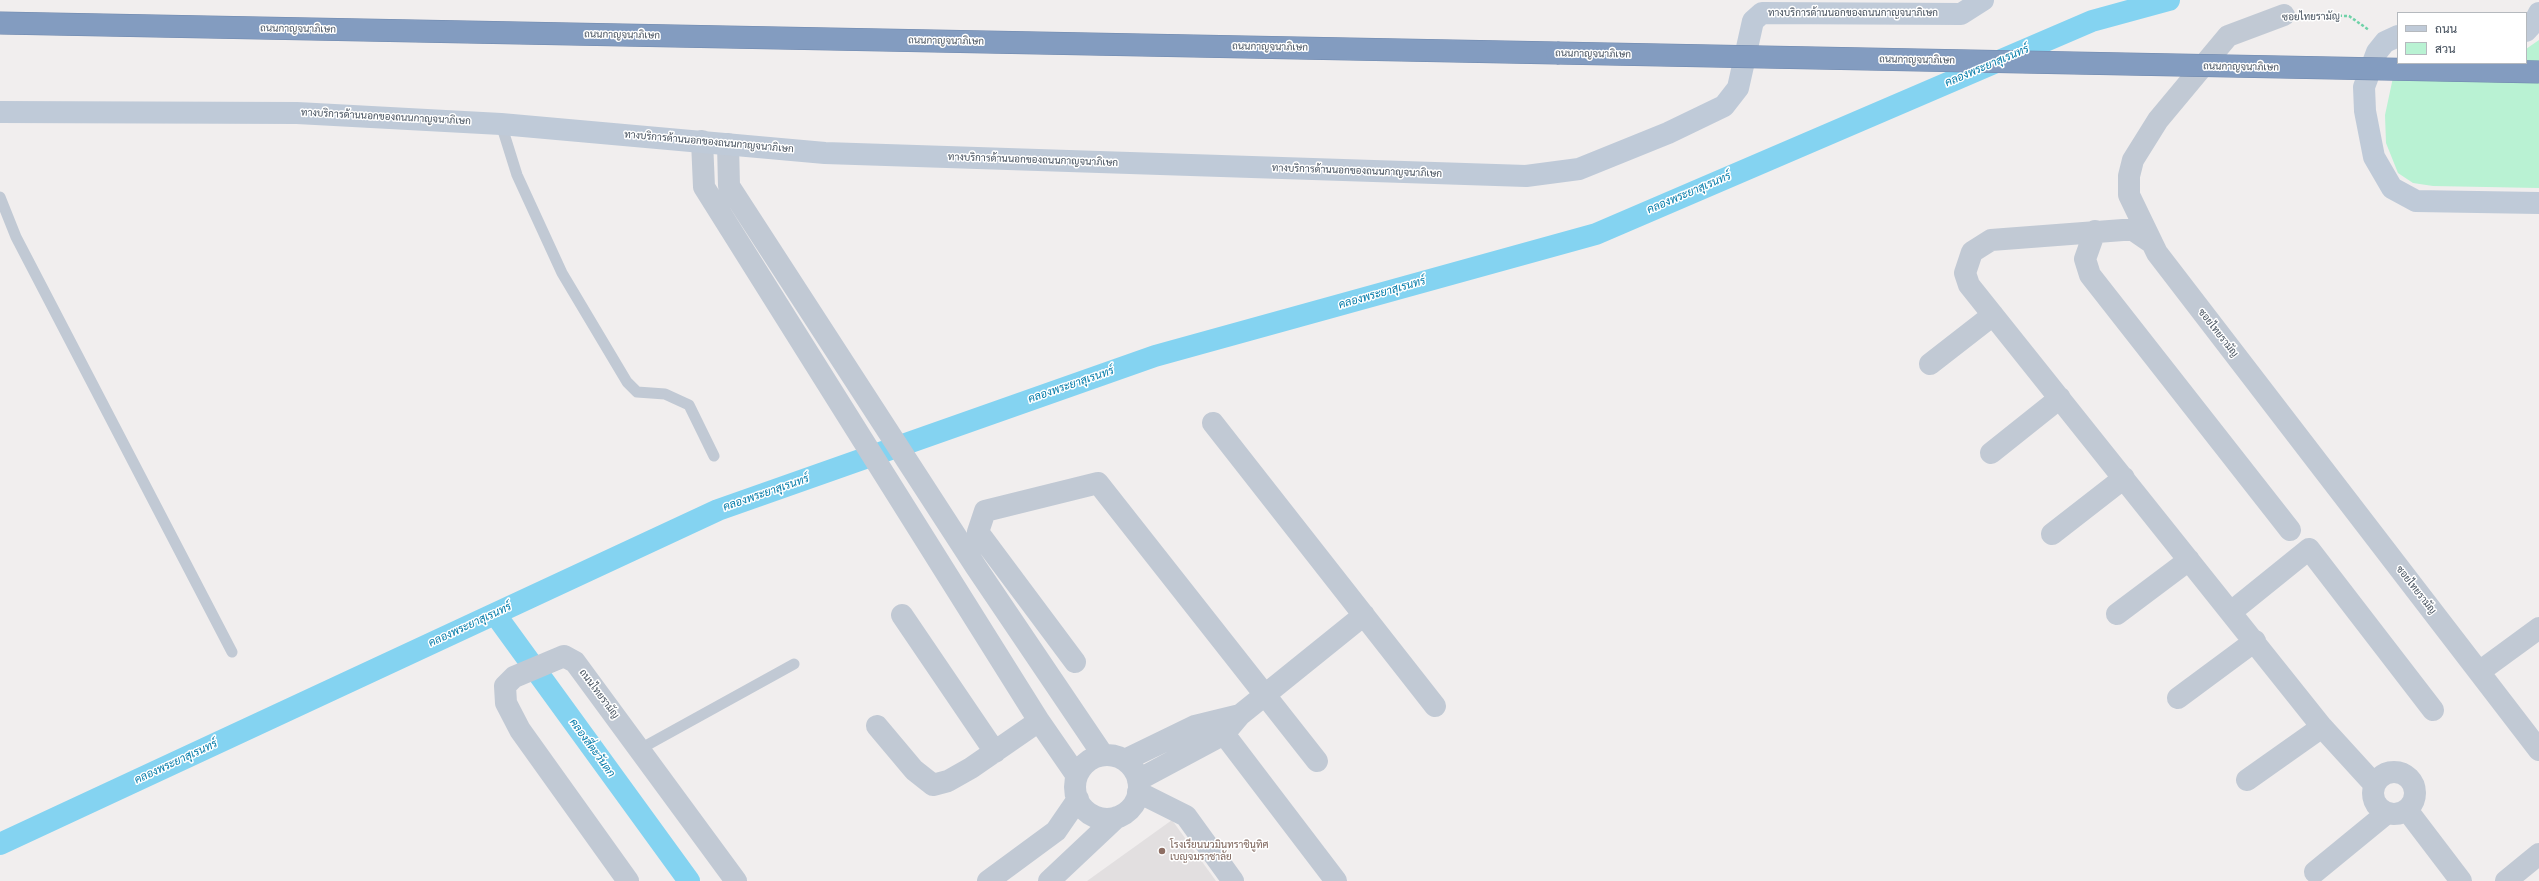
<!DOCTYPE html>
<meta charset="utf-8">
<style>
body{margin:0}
#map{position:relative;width:2539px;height:881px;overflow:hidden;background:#f1eeee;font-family:"IBM Plex Sans",Sarabun,sans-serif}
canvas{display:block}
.legend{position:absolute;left:2397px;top:12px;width:130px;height:52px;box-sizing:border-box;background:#fff;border:1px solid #b5b9be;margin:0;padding:5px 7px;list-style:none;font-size:12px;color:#45505d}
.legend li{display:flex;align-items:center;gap:8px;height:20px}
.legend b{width:20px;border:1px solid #b5b9be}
</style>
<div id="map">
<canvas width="2539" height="881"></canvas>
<ul class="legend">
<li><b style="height:5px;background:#bfcad8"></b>ถนน</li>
<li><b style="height:11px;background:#b9f2d3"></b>สวน</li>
</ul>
</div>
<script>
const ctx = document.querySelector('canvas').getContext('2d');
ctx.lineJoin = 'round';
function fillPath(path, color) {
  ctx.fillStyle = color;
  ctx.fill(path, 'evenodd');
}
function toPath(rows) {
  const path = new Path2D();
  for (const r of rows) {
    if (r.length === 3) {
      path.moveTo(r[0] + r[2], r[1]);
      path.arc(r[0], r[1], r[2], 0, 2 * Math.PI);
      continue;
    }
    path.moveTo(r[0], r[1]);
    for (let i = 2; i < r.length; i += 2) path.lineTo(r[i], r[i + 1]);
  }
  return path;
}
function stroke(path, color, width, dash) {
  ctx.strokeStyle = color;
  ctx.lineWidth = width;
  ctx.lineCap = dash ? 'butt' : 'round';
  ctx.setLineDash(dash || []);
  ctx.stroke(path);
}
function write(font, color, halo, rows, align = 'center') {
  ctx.font = font + ' "IBM Plex Sans",Sarabun,sans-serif';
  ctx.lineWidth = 3;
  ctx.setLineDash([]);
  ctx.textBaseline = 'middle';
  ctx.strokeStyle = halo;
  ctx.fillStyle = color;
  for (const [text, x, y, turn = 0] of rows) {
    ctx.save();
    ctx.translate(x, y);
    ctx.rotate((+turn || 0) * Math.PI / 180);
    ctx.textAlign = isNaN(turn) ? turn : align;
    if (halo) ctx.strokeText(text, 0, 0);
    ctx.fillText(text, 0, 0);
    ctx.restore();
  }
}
const education = toPath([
 [1172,820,1216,881,1087,881]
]);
const green = toPath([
 [2539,40,2539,188,2433,186,2413,183,2398,173,2386,143,2385,115,2398,54,2398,63,2526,63,2526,49]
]);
const canal = toPath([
 [495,614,689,881],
 [0,844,718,510,1155,356,1596,234,2092,21,2169,0]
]);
const path = toPath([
 [2304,15,2349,16,2369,30]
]);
const lane = toPath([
 [501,124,517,175,562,273,627,382,637,392,665,394,689,405,714,456],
 [0,197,16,237,232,652],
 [640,749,794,664]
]);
const street = toPath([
 [2284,15,2228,36,2158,120,2133,160,2129,176,2129,195,2157,253,2539,750],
 [702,141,704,187,1039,721,1077,776],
 [728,144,729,186,976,567,1103,755],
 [2095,231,2085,259,2090,275,2290,530],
 [2152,243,2133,230,2123,230,1991,240,1972,252,1965,273,1969,285,2322,727,2374,784],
 [1930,364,1993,315],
 [1213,423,1435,706],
 [1991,453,2060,398],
 [2052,534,2124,478],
 [2231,612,2309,549,2433,710],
 [2117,614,2189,560],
 [902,615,995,752],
 [1075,662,978,532,985,511,1098,483,1317,761],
 [2479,672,2539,628],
 [2178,698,2255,641],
 [877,726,914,770,933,785,948,781,971,768,1039,721],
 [1224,734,1336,881],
 [1107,787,32],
 [1125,760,1195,726,1240,715],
 [2394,793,21],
 [1138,780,1224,734,1240,715,1364,615],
 [2247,780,2322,727],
 [1138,792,1186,816,1233,881],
 [2407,810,2461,881],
 [2315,872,2387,813],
 [628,881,520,730,506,703,505,686,514,677,564,656,575,662,736,881],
 [988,881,1056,831,1078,799],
 [1049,881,1117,817],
 [2506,881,2539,854]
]);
const secondary = toPath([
 [2526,31,2535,21,2539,13],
 [2398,36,2385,42,2377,52,2364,87,2365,111,2374,157,2392,188,2416,201,2539,203],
 [0,112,297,113,501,124,825,153,1526,176,1579,169,1668,133,1724,106,1738,88,1753,21,1762,13,1961,14,1983,0]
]);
const highway = toPath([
 [0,23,1557,53]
]);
const highwayBridge = toPath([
 [1557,53,2539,72]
]);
const markers = [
 [1162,851,4,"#8d6e63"]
];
const streetNames = [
 ["ทางบริการด้านนอกของถนนกาญจนาภิเษก",1853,13],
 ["ซอยไทยรามัญ",2311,17,-1],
 ["ถนนกาญจนาภิเษก",298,29,1],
 ["ถนนกาญจนาภิเษก",622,35,1],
 ["ถนนกาญจนาภิเษก",946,41,1],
 ["ถนนกาญจนาภิเษก",1270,47,1],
 ["ถนนกาญจนาภิเษก",1593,54,1],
 ["ถนนกาญจนาภิเษก",1917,60,1],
 ["ถนนกาญจนาภิเษก",2241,67,1],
 ["ทางบริการด้านนอกของถนนกาญจนาภิเษก",386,117,3],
 ["ทางบริการด้านนอกของถนนกาญจนาภิเษก",709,142,5],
 ["ทางบริการด้านนอกของถนนกาญจนาภิเษก",1033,160,2],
 ["ทางบริการด้านนอกของถนนกาญจนาภิเษก",1357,171,2],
 ["ซอยไทยรามัญ",2218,333,52],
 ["ซอยไทยรามัญ",2416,590,52],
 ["ถนนไทยรามัญ",599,694,53]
];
const educationNames = [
 ["โรงเรียนนวมินทราชินูทิศ",1170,845],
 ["เบญจมราชาลัย",1170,857]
];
const waterNames = [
 ["คลองพระยาสุเรนทร์",1987,66,-23],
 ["คลองพระยาสุเรนทร์",1689,193,-23],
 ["คลองพระยาสุเรนทร์",1382,293,-16],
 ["คลองพระยาสุเรนทร์",1071,385,-19],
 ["คลองพระยาสุเรนทร์",766,493,-19],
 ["คลองพระยาสุเรนทร์",470,625,-25],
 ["คลองสี่ตะวันตก",592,748,54],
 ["คลองพระยาสุเรนทร์",176,762,-25]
];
fillPath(education, '#e2dfe0');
fillPath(green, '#b9f2d3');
stroke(canal, '#84d3f1', 22);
stroke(highway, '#6e87ac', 23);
stroke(path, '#6fd2a8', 2.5, [3, 2]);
stroke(lane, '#c1c9d4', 11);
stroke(street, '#c1c9d4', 22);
stroke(secondary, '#bfcad8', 22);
stroke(highway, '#839cc0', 22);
stroke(highwayBridge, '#6e87ac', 23, []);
stroke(highwayBridge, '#839cc0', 22);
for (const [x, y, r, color] of markers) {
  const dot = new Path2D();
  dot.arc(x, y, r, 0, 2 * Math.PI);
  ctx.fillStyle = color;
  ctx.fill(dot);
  stroke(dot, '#fff', 1.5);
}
write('10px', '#45505d', '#fff', streetNames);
write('10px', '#785e54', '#fff', educationNames, 'left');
write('italic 11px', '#047ba9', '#fff', waterNames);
</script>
